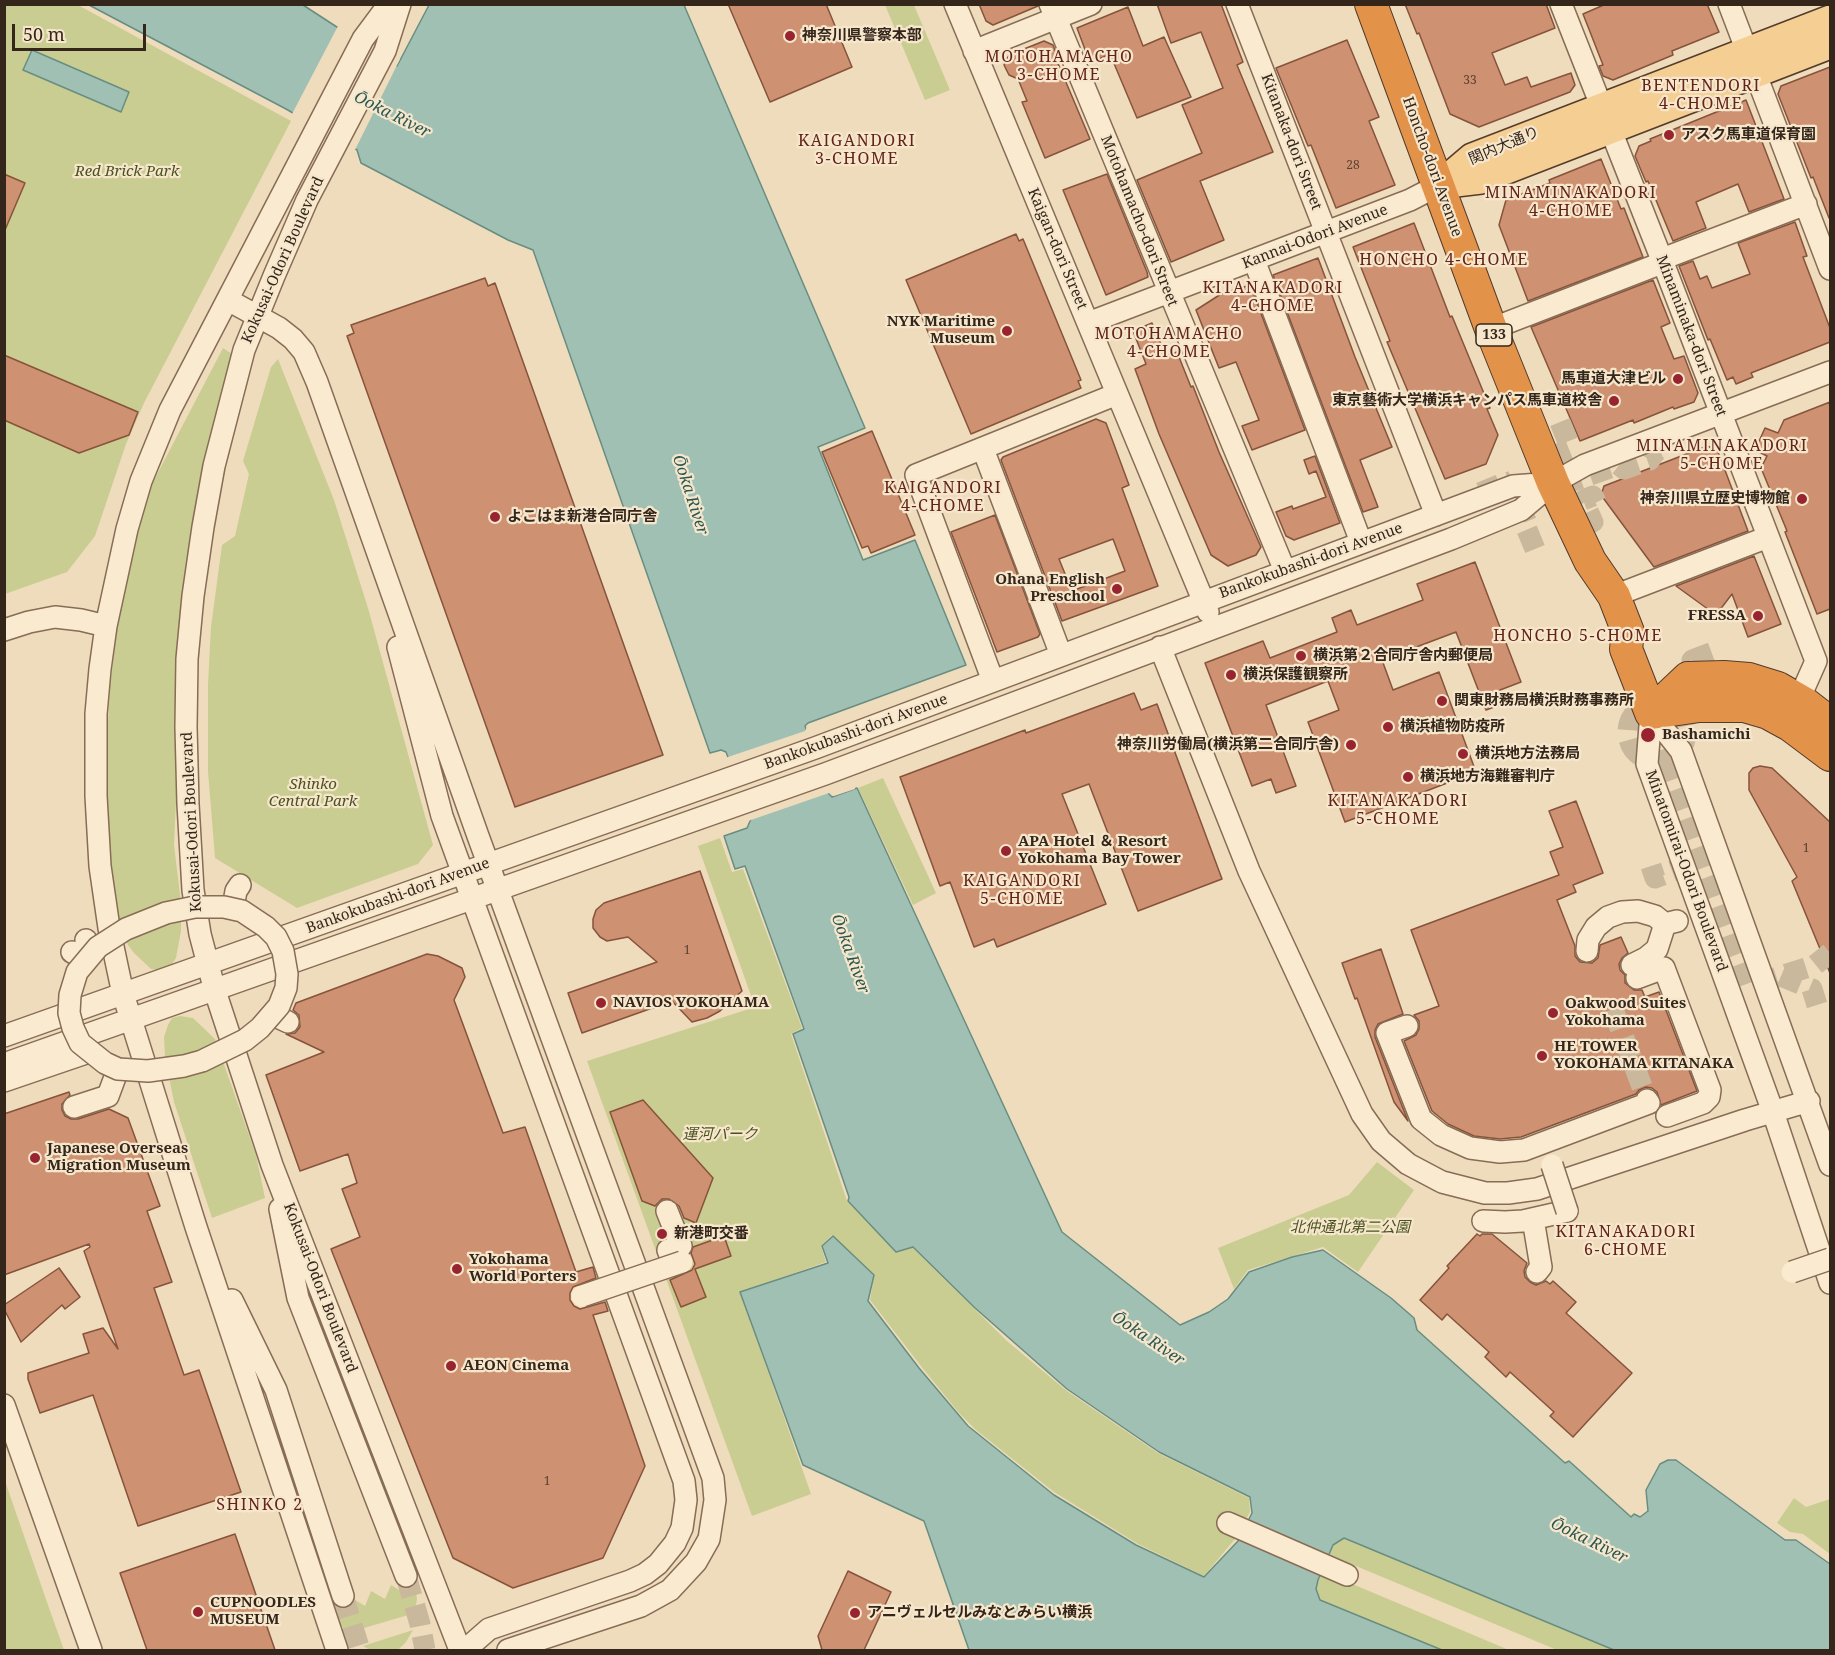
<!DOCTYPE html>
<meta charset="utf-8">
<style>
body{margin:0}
#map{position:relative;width:1835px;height:1655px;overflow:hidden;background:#efdcbd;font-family:"Noto Serif",serif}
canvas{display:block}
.frame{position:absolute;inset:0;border:6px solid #35261b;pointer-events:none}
.scale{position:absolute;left:12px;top:24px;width:134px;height:27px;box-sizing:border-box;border:3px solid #35261b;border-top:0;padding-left:8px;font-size:18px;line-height:21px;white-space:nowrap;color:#35261b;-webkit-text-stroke:4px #f6e7cc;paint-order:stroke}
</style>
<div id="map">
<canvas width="1835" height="1655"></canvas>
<div class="frame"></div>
<div class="scale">50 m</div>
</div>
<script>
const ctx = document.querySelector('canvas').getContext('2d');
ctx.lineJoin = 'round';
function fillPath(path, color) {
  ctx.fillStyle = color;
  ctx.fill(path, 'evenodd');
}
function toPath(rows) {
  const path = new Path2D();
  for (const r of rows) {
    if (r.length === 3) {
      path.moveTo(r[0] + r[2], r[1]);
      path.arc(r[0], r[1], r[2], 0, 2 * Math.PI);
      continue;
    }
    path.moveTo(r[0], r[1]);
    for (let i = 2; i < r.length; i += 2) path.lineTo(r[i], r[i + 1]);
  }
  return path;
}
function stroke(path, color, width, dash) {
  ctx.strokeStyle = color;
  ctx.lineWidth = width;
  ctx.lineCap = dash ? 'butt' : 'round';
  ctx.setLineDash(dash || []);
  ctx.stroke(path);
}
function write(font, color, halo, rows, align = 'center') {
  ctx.font = font + ' "Noto Serif","Noto Sans JP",serif';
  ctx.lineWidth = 4.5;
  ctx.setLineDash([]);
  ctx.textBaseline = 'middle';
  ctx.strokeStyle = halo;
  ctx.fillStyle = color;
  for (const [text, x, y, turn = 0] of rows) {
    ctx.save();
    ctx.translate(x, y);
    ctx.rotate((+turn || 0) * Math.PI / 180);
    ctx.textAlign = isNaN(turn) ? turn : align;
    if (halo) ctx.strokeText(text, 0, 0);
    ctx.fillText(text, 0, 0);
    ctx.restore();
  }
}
const green = toPath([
 [4,5,78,5,291,121,144,403,126,444,95,536,67,572,5,594],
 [885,5,914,5,950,90,925,100],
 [223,348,235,356,176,713,177,780,174,845,181,903,181,931,176,958,172,964,165,969,158,970,151,969,134,953,128,945,118,917,112,883,107,825,106,756,110,687,119,614,132,552,152,484],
 [278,359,334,500,368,608,433,845,418,864,297,908,215,858,208,771,208,684,211,627,222,545,235,536,249,474,243,461,271,367],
 [883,778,936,893,913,905,858,788],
 [720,838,732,872,743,869,802,1028,791,1034,847,1201,896,1252,912,1247,1007,1341,1067,1391,1158,1453,1249,1498,1250,1512,1235,1539,1204,1576,1138,1544,1054,1492,976,1430,959,1413,924,1370,870,1300,874,1275,832,1235,821,1246,826,1262,740,1292,811,1494,752,1516,587,1061,755,1007,698,846],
 [180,1016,193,1018,215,1039,256,1155,265,1198,212,1218,174,1102,165,1057,164,1037,168,1025,172,1018],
 [1377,1162,1414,1190,1358,1272,1323,1247,1248,1270,1234,1289,1218,1248,1349,1195],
 [5,1481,48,1605,64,1650,5,1650],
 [1794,1498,1806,1507,1830,1499,1830,1554,1803,1534,1790,1532,1777,1523],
 [1344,1538,1614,1650,1557,1650,1332,1556,1329,1553,1333,1545],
 [1324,1572,1509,1650,1442,1650,1320,1600,1316,1589,1321,1573],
 [409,1579,415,1585,417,1599,415,1613,347,1633,334,1616,332,1610,334,1604,346,1611,352,1598,365,1606,371,1591,385,1599,391,1585,404,1593],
 [413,1630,406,1642,398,1650,370,1650,363,1646]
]);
const water = toPath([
 [89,5,303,5,397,66,429,5,684,5,865,428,818,447,863,560,915,540,966,665,808,723,805,726,829,794,832,797,857,788,1062,1232,1180,1325,1209,1312,1228,1299,1249,1272,1292,1257,1323,1250,1391,1298,1414,1318,1417,1330,1565,1463,1569,1461,1631,1517,1634,1514,1640,1517,1648,1511,1646,1490,1660,1464,1668,1460,1676,1460,1785,1540,1796,1540,1830,1564,1830,1650,1614,1650,1344,1538,1333,1545,1318,1580,1316,1589,1320,1600,1442,1650,969,1650,924,1521,803,1465,740,1292,828,1263,822,1246,833,1236,874,1275,868,1301,919,1368,968,1426,1054,1495,1136,1545,1204,1577,1238,1541,1252,1513,1250,1497,1159,1452,1067,1389,975,1308,913,1247,896,1252,848,1201,849,1197,793,1034,804,1029,745,866,735,869,724,836,747,828,751,819,726,752,721,750,710,753,533,250,508,240,361,163,357,150,286,109,89,5],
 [32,50,129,92,121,112,23,70,32,50]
]);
const pier = toPath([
 [338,26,396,62,398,58,400,59,354,152,291,116],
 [826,718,809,727,831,792,833,794,854,786,855,789,834,796,829,793,748,821,746,826,738,829,745,825,748,820,725,758,805,731,808,725]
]);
const building = toPath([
 [728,4,826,4,852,67,770,102,728,4],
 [979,4,1038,4,1038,6,993,25,986,21,979,4],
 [1157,4,1221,4,1243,62,1237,65,1273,152,1200,181,1224,240,1171,262,1137,180,1202,153,1182,105,1223,88,1201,32,1171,43,1157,4],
 [1405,4,1546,4,1555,28,1492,53,1505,85,1527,77,1531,87,1571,73,1575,85,1570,92,1479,127,1450,114,1419,33,1417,34,1405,4],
 [1606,4,1707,4,1719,32,1672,51,1673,55,1613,80,1603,76,1599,66,1603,65,1583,14,1606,4],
 [1128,7,1143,46,1164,37,1191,97,1137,118,1110,54,1090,63,1077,28,1128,7],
 [1347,40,1379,117,1369,121,1395,185,1336,208,1311,145,1308,146,1276,68,1347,40],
 [1044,41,1053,45,1059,60,1057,61,1090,139,1045,158,1022,102,1027,101,1018,79,1009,75,1004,65,1009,55,1044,41],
 [1830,67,1830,218,1829,218,1813,177,1811,178,1778,94,1781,86,1830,67],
 [1746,100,1784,199,1749,212,1738,184,1696,202,1706,228,1673,241,1648,181,1646,182,1635,156,1639,146,1651,141,1650,139,1746,100],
 [1601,159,1621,209,1624,208,1643,257,1528,301,1499,225,1506,200,1550,183,1549,180,1601,159],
 [4,174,25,183,5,230,4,230,4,174],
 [1107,174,1147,272,1148,277,1106,295,1063,190,1107,174],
 [1795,222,1807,256,1803,257,1830,328,1830,342,1751,373,1753,377,1736,384,1733,377,1727,380,1710,339,1708,340,1679,266,1693,261,1700,279,1707,276,1712,288,1750,274,1738,243,1795,222],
 [1414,223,1450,317,1452,316,1490,408,1487,409,1498,435,1486,464,1445,479,1387,342,1390,341,1353,247,1414,223],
 [1016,234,1019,241,1023,239,1081,380,1078,381,1081,388,971,434,906,280,1016,234],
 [1318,258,1355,357,1392,447,1360,460,1378,507,1363,512,1273,275,1318,258],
 [485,278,488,286,495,283,663,755,515,807,347,336,354,333,351,325,485,278],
 [1653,280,1670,323,1661,327,1674,359,1684,356,1698,393,1694,402,1674,409,1673,407,1634,423,1633,420,1580,441,1531,327,1653,280],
 [1247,286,1251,287,1305,430,1252,450,1242,426,1259,420,1236,362,1219,368,1196,310,1221,294,1247,286],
 [1152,323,1166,356,1177,352,1191,387,1193,386,1219,452,1261,547,1256,555,1228,566,1211,555,1159,434,1135,369,1146,364,1133,331,1152,323],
 [4,355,138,412,129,435,79,453,4,420,4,355],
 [1830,402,1830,609,1817,614,1785,532,1787,531,1761,468,1767,456,1755,450,1765,428,1778,433,1784,420,1830,402],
 [1096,419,1106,423,1129,485,1122,488,1158,586,1062,621,1001,460,1003,457,1096,419],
 [1113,539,1125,571,1072,591,1059,559,1113,539],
 [872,431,915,535,871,553,868,546,862,548,822,452,872,431],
 [1707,446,1717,449,1748,531,1654,567,1601,495,1604,486,1707,446],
 [1315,456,1340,523,1294,540,1286,536,1276,512,1292,506,1293,509,1326,497,1316,471,1309,474,1304,460,1315,456],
 [995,515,1040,634,1038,637,997,652,951,532,995,515],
 [1754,556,1781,624,1748,637,1732,594,1716,615,1676,586,1754,556],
 [1475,562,1521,682,1500,690,1505,703,1486,710,1456,632,1382,660,1393,690,1439,672,1476,772,1345,822,1308,722,1339,710,1328,681,1266,705,1296,786,1276,793,1271,779,1252,786,1205,663,1263,641,1270,658,1337,632,1332,618,1351,610,1357,625,1423,600,1417,584,1475,562],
 [1134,693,1141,710,1157,704,1222,879,1138,911,1089,784,1062,794,1106,904,997,947,994,939,974,947,950,882,940,886,900,777,1025,730,1026,733,1134,693],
 [1760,766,1772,768,1830,822,1830,973,1792,881,1797,877,1749,790,1749,773,1753,768,1760,766],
 [1576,801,1603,873,1573,885,1576,892,1557,900,1575,946,1575,956,1580,962,1592,963,1598,958,1600,945,1621,937,1628,953,1622,958,1619,964,1620,970,1625,975,1625,983,1634,990,1642,990,1645,997,1659,992,1697,1091,1661,1105,1657,1092,1652,1088,1646,1087,1639,1090,1636,1094,1521,1137,1500,1139,1474,1136,1448,1124,1432,1111,1404,1041,1416,1035,1419,1029,1419,1021,1414,1015,1439,1006,1411,930,1559,875,1550,852,1563,847,1549,811,1576,801],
 [700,871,742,991,720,1011,707,1018,692,1022,672,1001,582,1033,568,993,657,962,628,937,607,941,600,937,593,928,593,919,596,910,604,903,700,871],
 [1381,949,1403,1014,1378,1024,1375,1030,1375,1037,1408,1121,1394,1102,1357,998,1355,999,1342,963,1381,949],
 [427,954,438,956,462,968,465,977,454,1000,503,1133,525,1127,576,1272,593,1267,596,1278,573,1287,570,1293,570,1300,574,1306,580,1309,605,1302,608,1311,593,1315,645,1466,603,1558,513,1588,453,1558,331,1249,360,1237,342,1189,357,1183,348,1154,300,1171,266,1075,324,1052,286,1034,295,1033,300,1027,299,1015,293,1010,296,1003,427,954],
 [69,1092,70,1095,62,1104,62,1110,65,1116,71,1119,78,1119,109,1109,128,1118,160,1206,147,1211,172,1282,154,1288,184,1375,199,1370,241,1492,138,1526,93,1395,40,1413,28,1379,28,1373,89,1353,83,1334,103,1328,118,1349,84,1251,90,1247,89,1244,4,1275,4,1114,69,1092],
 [643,1100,713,1178,696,1223,684,1218,679,1206,669,1199,662,1199,655,1206,642,1201,610,1112,643,1100],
 [1477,1234,1480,1236,1482,1234,1492,1234,1527,1263,1524,1271,1525,1277,1530,1282,1536,1285,1546,1281,1550,1284,1553,1281,1576,1302,1566,1313,1632,1373,1573,1437,1550,1416,1554,1412,1510,1372,1506,1377,1485,1357,1489,1352,1447,1314,1442,1320,1420,1300,1449,1268,1447,1266,1477,1234],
 [724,1236,731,1256,695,1269,706,1297,681,1307,670,1280,692,1270,695,1264,691,1253,693,1247,724,1236],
 [59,1268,80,1297,65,1309,62,1305,21,1342,4,1309,4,1305,59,1268],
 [235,1534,275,1650,147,1650,120,1573,235,1534],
 [848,1571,891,1592,864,1650,822,1650,818,1636,848,1571]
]);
const minorTunnel = toPath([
 [1560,422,1571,449,1556,455,1566,479],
 [1486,479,1490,489,1512,481],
 [1570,489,1567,483,1619,465,1624,469,1650,460,1655,452,1660,450],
 [1584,526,1593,522,1583,500,1593,496,1597,504],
 [1535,549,1520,513,1539,505],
 [1703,689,1692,660,1716,651],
 [1657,732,29],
 [1666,760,1750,986,1815,965,1830,953],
 [1651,866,1655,878,1699,861],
 [1781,976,1812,989,1817,1005],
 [1613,1009,1647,1100],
 [406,1576,420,1624,425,1650],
 [343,1596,360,1650]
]);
const minor = toPath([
 [400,4,385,51,307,200,274,276,244,350,214,466,203,527,193,596,187,659,186,727,188,804,193,890,200,934,215,991,272,1165,460,1650],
 [955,4,1208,612],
 [1050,4,1285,571],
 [1237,4,1436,515],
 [1561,4,1662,260,1816,661,1804,688,1804,703],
 [1729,4,1830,269],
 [974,51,1091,4],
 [1254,260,1361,542],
 [228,300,279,328,293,339,304,352,317,382,478,836,713,1478,715,1500,709,1539,696,1562,670,1590,641,1606,508,1650],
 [1088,323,1410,200,1439,185],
 [1491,329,1654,266,1670,256,1806,204],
 [983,449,1061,655],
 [1614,596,1768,537],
 [4,630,29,622,55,617,81,620,106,626],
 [398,647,442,816,684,1481,686,1500,682,1528,675,1543,658,1564,645,1574,630,1581,489,1629,465,1650],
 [1160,647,1249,871,1362,1114,1381,1141,1408,1164,1442,1182,1485,1193,1508,1193,1537,1189,1745,1120,1809,1101],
 [993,681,916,475,1117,394],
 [1651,713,1647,764,1773,1112,1830,1283],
 [1651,713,1681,751,1830,1165],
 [233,908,236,891,240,885],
 [86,940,91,954],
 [1587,951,1588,940,1596,927,1608,917,1622,912,1638,911,1655,916,1665,924],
 [72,952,86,960],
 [1632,965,1646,958,1657,949,1665,924,1677,921],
 [1637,978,1664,968,1710,1090,1709,1097,1703,1103,1667,1116],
 [273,1015,288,1022],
 [1407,1026,1387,1033,1421,1119,1441,1135,1470,1148,1500,1152,1524,1150,1649,1103,1647,1100],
 [4,1036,815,748,1513,486,1553,483],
 [4,1064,825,774,1451,539,1521,510,1553,483,1585,465,1830,372],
 [4,1081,89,1052],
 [74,1107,108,1096,118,1069],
 [280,1209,298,1298,406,1576],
 [667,1211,681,1246,668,1250,674,1265],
 [1533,1219,1541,1267,1537,1272],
 [1483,1221,1505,1222,1523,1221,1567,1211],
 [232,1300,276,1390,343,1596],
 [4,1405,91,1650],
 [1228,1523,1347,1575],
 [337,1650,196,1227,123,994,109,928,100,866,96,796,96,714,100,669,106,626,127,529,141,481,170,410,363,39,389,4]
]);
const major = toPath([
 [1439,185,1472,157,1830,19],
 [1439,185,1481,180,1830,45]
]);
const highway = toPath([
 [1371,4,1491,329,1553,483,1590,561,1614,596,1628,632,1626,649,1651,713],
 [1651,713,1688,678,1724,677,1749,679,1778,688,1804,703,1830,723],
 [1651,713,1699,706,1744,706,1768,713,1790,725,1830,755]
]);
const minorBridge = toPath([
 [195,907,224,907,242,911,266,927,276,937,283,951,287,974,286,988,279,1006,260,1028,245,1040,202,1061,184,1066,148,1071,118,1069,105,1063,80,1043,73,1028,69,1013,70,995,77,972,98,947,126,929,166,913,195,907],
 [1552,1165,1567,1211],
 [1792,1272,1830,1259],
 [582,1296,682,1262]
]);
const markers = [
 [790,36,6,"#97242e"],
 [1669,135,6,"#97242e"],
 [1007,331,6,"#97242e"],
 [1678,379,6,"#97242e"],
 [1614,401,6,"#97242e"],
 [1802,499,6,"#97242e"],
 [495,517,6,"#97242e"],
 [1117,589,6,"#97242e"],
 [1758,616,6,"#97242e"],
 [1301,656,6,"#97242e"],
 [1231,675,6,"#97242e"],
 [1442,701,6,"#97242e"],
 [1388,727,6,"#97242e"],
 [1648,735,8,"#97242e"],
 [1351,745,6,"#97242e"],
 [1463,754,6,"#97242e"],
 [1408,777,6,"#97242e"],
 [1006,851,6,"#97242e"],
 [601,1003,6,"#97242e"],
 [1553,1013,6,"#97242e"],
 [1542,1056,6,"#97242e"],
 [35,1158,6,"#97242e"],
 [662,1234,6,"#97242e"],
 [457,1269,6,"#97242e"],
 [451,1366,6,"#97242e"],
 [198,1612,6,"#97242e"],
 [855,1613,6,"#97242e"]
];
const numberNames = [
 ["33",1470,81],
 ["28",1353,166],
 ["1",1806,849],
 ["1",687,951],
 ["1",547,1482]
];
const shields = [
 [1494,335,36]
];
const shieldNames = [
 ["133",1494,335]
];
const poiNames = [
 ["神奈川県警察本部",802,36],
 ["アスク馬車道保育園",1681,135],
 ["NYK Maritime",995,322,"right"],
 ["Museum",995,339,"right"],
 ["馬車道大津ビル",1666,379,"right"],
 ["東京藝術大学横浜キャンパス馬車道校舎",1602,401,"right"],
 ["神奈川県立歴史博物館",1790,499,"right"],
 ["よこはま新港合同庁舎",507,517],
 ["Ohana English",1105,580,"right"],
 ["Preschool",1105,597,"right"],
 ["FRESSA",1746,616,"right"],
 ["横浜第２合同庁舎内郵便局",1313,656],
 ["横浜保護観察所",1243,675],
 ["関東財務局横浜財務事務所",1454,701],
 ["横浜植物防疫所",1400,727],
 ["Bashamichi",1662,735],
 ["神奈川労働局(横浜第二合同庁舎)",1339,745,"right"],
 ["横浜地方法務局",1475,754],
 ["横浜地方海難審判庁",1420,777],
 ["APA Hotel ＆ Resort",1018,842],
 ["Yokohama Bay Tower",1018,859],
 ["NAVIOS YOKOHAMA",613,1003],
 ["Oakwood Suites",1565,1004],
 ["Yokohama",1565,1021],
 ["HE TOWER",1554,1047],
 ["YOKOHAMA KITANAKA",1554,1064],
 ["Japanese Overseas",47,1149],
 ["Migration Museum",47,1166],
 ["新港町交番",674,1234],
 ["Yokohama",469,1260],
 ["World Porters",469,1277],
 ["AEON Cinema",463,1366],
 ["CUPNOODLES",210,1603],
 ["MUSEUM",210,1620],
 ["アニヴェルセルみなとみらい横浜",867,1613]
];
const streetNames = [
 ["Kitanaka-dori Street",1291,142,69],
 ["関内大通り",1504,146,-23],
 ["Honcho-dori Avenue",1432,167,70],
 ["Motohamacho-dori Street",1139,221,68],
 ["Kannai-Odori Avenue",1315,237,-21],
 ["Kaigan-dori Street",1057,249,67],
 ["Kokusai-Odori Boulevard",283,260,-66],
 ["Minaminaka-dori Street",1691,336,69],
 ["Bankokubashi-dori Avenue",1311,561,-20],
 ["Bankokubashi-dori Avenue",856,732,-20],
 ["Kokusai-Odori Boulevard",192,822,-93],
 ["Minatomirai-Odori Boulevard",1686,871,70],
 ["Bankokubashi-dori Avenue",398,896,-20],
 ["Kokusai-Odori Boulevard",320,1288,69]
];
const parkNames = [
 ["Red Brick Park",127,172],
 ["Shinko",313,785],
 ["Central Park",313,802],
 ["運河パーク",720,1135],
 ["北仲通北第二公園",1350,1228]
];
const neighbourhoodNames = [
 ["MOTOHAMACHO",1059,57],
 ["3-CHOME",1059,75],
 ["BENTENDORI",1701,86],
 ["4-CHOME",1701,104],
 ["KAIGANDORI",857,141],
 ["3-CHOME",857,159],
 ["MINAMINAKADORI",1571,193],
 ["4-CHOME",1571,211],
 ["HONCHO 4-CHOME",1444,260],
 ["KITANAKADORI",1273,288],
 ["4-CHOME",1273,306],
 ["MOTOHAMACHO",1169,334],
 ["4-CHOME",1169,352],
 ["MINAMINAKADORI",1722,446],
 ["5-CHOME",1722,464],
 ["KAIGANDORI",943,488],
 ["4-CHOME",943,506],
 ["HONCHO 5-CHOME",1578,636],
 ["KITANAKADORI",1398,801],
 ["5-CHOME",1398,819],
 ["KAIGANDORI",1022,881],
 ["5-CHOME",1022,899],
 ["KITANAKADORI",1626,1232],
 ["6-CHOME",1626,1250],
 ["SHINKO 2",260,1505]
];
const waterNames = [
 ["Ōoka River",392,115,27],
 ["Ōoka River",690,495,72],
 ["Ōoka River",850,954,70],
 ["Ōoka River",1148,1339,34],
 ["Ōoka River",1589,1541,26]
];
fillPath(green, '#cacd91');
fillPath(water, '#a1c0b4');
stroke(water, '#688d81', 1.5);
fillPath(pier, '#efdcbd');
fillPath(building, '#ce9171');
stroke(building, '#86533b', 1.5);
stroke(minorTunnel, '#cab89d', 21, [21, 10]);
stroke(minor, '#876c56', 24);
stroke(major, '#543b2a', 30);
stroke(highway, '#543b2a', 34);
stroke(minor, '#faead0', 21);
stroke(major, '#f4ce92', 27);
stroke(highway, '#e29349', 32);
stroke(minorBridge, '#876c56', 24, []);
stroke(minorBridge, '#faead0', 21);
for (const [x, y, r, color] of markers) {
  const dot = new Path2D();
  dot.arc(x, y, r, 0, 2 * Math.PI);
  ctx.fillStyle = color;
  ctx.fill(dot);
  stroke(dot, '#f6e7cc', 2);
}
write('12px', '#5b4130', null, numberNames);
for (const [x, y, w] of shields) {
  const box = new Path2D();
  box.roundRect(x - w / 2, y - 11, w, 22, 4.5);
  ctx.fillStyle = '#f6e7cc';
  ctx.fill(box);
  stroke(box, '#35261b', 1.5);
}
write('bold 14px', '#35261b', null, shieldNames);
write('bold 15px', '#35261b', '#f6e7cc', poiNames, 'left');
write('15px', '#35261b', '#f6e7cc', streetNames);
write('italic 15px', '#4a5221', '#f6e7cc', parkNames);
ctx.letterSpacing = '1.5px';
write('16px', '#632319', '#f6e7cc', neighbourhoodNames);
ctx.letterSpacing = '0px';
write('italic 16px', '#295650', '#f6e7cc', waterNames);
</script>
